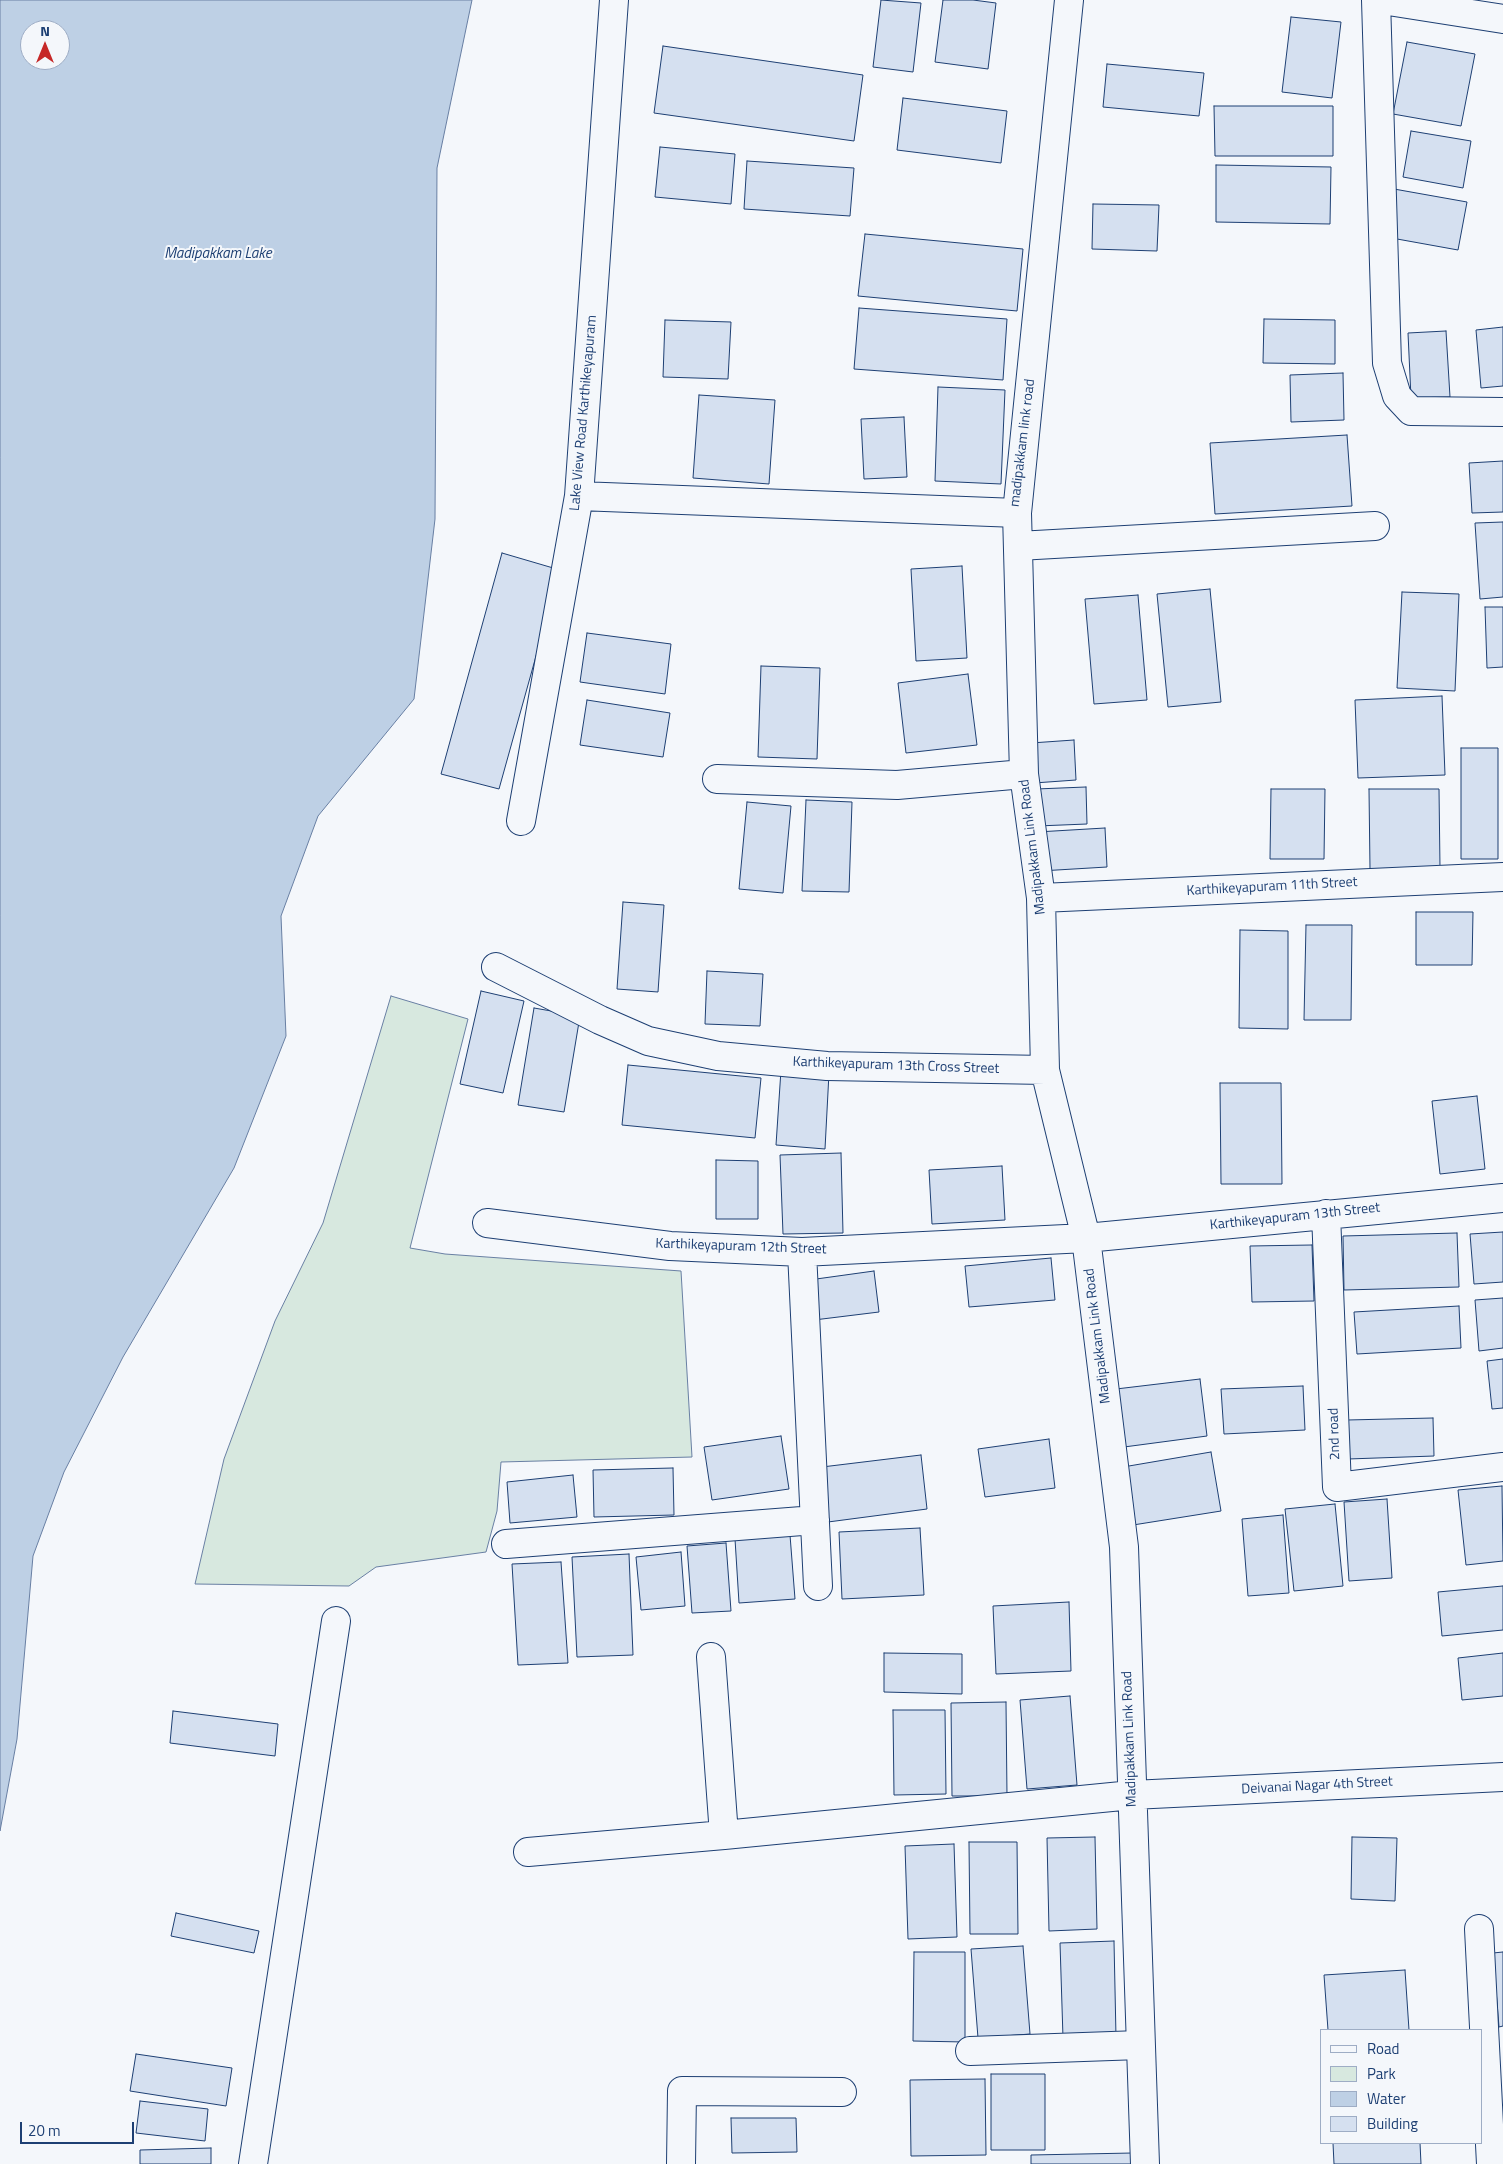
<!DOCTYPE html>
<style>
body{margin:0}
#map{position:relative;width:1503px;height:2164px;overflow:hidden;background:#f4f7fb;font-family:"Titillium Web",sans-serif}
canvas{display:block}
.legend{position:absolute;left:1320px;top:2029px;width:162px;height:115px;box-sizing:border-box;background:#f4f7fb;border:1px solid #9eadc5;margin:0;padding:6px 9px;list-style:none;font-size:15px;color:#1d3f73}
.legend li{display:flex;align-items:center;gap:10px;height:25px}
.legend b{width:25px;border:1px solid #9eadc5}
.north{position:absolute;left:20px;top:20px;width:50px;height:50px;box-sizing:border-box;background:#f4f7fb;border:1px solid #9eadc5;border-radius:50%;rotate:0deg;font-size:14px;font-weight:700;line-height:20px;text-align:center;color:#1d3f73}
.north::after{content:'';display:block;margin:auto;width:18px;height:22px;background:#c62828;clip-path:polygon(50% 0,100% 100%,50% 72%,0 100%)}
.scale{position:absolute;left:20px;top:2122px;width:114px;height:22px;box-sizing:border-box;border:2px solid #1d3f73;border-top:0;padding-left:6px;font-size:15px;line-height:18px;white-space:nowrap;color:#1d3f73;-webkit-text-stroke:4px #f4f7fb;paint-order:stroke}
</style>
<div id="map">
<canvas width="1503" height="2164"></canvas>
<ul class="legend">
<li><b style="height:6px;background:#f4f7fb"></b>Road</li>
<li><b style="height:14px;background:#d7e8df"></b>Park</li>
<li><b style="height:14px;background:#bed0e5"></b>Water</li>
<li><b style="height:14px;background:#d5e0f0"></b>Building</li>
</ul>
<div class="north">N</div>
<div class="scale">20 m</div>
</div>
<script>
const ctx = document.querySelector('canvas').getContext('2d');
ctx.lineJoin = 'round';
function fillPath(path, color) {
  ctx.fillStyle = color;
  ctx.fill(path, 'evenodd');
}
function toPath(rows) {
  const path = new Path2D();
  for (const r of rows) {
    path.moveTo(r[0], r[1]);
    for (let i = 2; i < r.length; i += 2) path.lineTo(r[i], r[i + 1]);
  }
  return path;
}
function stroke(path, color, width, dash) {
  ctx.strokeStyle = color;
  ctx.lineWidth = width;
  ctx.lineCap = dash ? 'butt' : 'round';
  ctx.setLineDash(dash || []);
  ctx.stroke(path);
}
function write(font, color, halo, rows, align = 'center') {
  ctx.font = font + ' "Titillium Web",sans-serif';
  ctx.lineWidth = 4;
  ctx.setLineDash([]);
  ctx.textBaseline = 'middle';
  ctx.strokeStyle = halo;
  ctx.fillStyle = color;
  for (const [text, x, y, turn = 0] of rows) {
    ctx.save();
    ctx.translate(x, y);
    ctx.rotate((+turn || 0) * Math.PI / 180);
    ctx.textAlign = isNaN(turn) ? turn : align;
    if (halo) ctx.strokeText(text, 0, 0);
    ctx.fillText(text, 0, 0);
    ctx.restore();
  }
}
const green = toPath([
 [391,996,468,1019,410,1248,445,1254,681,1271,692,1457,501,1462,497,1511,486,1552,376,1567,349,1586,195,1584,224,1459,275,1321,323,1223,391,996]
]);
const water = toPath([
 [0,0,472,0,437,168,435,519,414,699,318,816,281,916,286,1036,234,1168,123,1357,64,1472,33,1556,17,1739,0,1831,0,0],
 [30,30,60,30,60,60,30,60,30,30]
]);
const building = toPath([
 [881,0,921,3,913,72,873,67,881,0],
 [943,0,973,0,996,3,988,69,935,62,943,0],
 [1291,17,1341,22,1332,98,1282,92,1291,17],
 [1407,42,1475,54,1461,126,1393,114,1407,42],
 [663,46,863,75,854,141,654,113,663,46],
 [1107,64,1204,73,1199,116,1103,107,1107,64],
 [903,98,1007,111,1001,163,897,150,903,98],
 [1214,106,1333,106,1333,156,1215,156,1214,106],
 [1411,131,1471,141,1463,188,1403,177,1411,131],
 [660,147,735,154,731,204,655,197,660,147],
 [747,161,854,168,850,216,744,209,747,161],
 [1216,165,1331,167,1330,224,1216,222,1216,165],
 [1394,189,1467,202,1458,250,1386,237,1394,189],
 [1093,204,1159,205,1157,251,1092,249,1093,204],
 [865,234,1023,249,1017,311,858,296,865,234],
 [859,308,1007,319,1003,380,854,369,859,308],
 [1264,319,1335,320,1335,364,1263,363,1264,319],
 [665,320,731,322,728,379,663,377,665,320],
 [1503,327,1503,386,1481,388,1476,330,1503,327],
 [1446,331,1450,397,1411,398,1408,333,1446,331],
 [1343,373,1344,420,1291,422,1290,375,1343,373],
 [938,387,1005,390,1001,484,935,481,938,387],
 [699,395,775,400,769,484,693,478,699,395],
 [904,417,907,477,864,479,861,419,904,417],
 [1347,435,1352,506,1215,514,1210,443,1347,435],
 [1503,461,1503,512,1472,513,1469,463,1503,461],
 [1503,522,1503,597,1480,599,1475,523,1503,522],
 [502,553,560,570,499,789,441,774,502,553],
 [962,566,967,658,916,661,911,569,962,566],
 [1210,589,1221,702,1168,707,1157,594,1210,589],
 [1402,592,1459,594,1455,691,1397,688,1402,592],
 [1138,595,1147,700,1094,704,1085,599,1138,595],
 [1485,607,1503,607,1503,667,1487,668,1485,607],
 [587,633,671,644,665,694,580,682,587,633],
 [761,666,820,668,817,759,758,757,761,666],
 [968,674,977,745,906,753,898,683,968,674],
 [1442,696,1445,775,1358,778,1355,700,1442,696],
 [587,700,670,713,663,757,580,745,587,700],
 [1074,740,1076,780,1034,783,1031,743,1074,740],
 [1461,748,1498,748,1498,859,1461,859,1461,748],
 [1086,787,1087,824,1037,826,1036,789,1086,787],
 [1271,789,1325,789,1324,859,1270,859,1271,789],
 [1369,789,1439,789,1440,868,1370,869,1369,789],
 [806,800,852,802,849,892,802,891,806,800],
 [747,802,791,806,783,893,739,889,747,802],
 [1105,828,1107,867,1040,871,1037,832,1105,828],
 [623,902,664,905,658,992,617,989,623,902],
 [1416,912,1473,912,1472,965,1416,965,1416,912],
 [1306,925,1352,925,1351,1020,1304,1020,1306,925],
 [1240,930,1288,931,1288,1029,1239,1028,1240,930],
 [707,971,763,974,760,1026,705,1024,707,971],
 [481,991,524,1001,503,1093,460,1084,481,991],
 [534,1008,580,1016,564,1112,518,1105,534,1008],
 [628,1065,761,1078,755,1138,622,1125,628,1065],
 [781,1070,829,1073,825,1149,776,1145,781,1070],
 [1220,1083,1281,1083,1282,1184,1221,1184,1220,1083],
 [1477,1096,1485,1169,1440,1174,1432,1101,1477,1096],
 [841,1153,843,1233,783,1234,780,1155,841,1153],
 [716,1160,758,1161,758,1219,716,1219,716,1160],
 [1002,1166,1005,1220,932,1224,929,1170,1002,1166],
 [1503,1232,1503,1282,1474,1284,1470,1234,1503,1232],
 [1457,1233,1459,1287,1344,1290,1343,1236,1457,1233],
 [1312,1245,1314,1301,1252,1302,1250,1246,1312,1245],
 [1051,1258,1055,1300,969,1307,965,1266,1051,1258],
 [874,1271,879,1312,814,1320,809,1280,874,1271],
 [1503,1298,1503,1348,1479,1351,1475,1300,1503,1298],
 [1459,1306,1461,1348,1357,1354,1354,1312,1459,1306],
 [1503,1359,1503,1408,1492,1409,1487,1361,1503,1359],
 [1200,1379,1207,1436,1124,1447,1116,1389,1200,1379],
 [1303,1386,1305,1430,1224,1434,1221,1389,1303,1386],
 [1433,1418,1434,1456,1348,1459,1347,1420,1433,1418],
 [781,1436,789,1489,712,1500,704,1447,781,1436],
 [1049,1439,1055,1488,985,1497,978,1449,1049,1439],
 [1211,1452,1221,1511,1133,1525,1123,1467,1211,1452],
 [921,1455,927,1509,828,1522,822,1467,921,1455],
 [673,1468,674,1515,594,1517,593,1470,673,1468],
 [573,1475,577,1517,510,1523,507,1482,573,1475],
 [1502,1486,1503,1561,1466,1565,1458,1490,1502,1486],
 [1387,1499,1392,1578,1349,1581,1344,1502,1387,1499],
 [1335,1504,1343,1586,1294,1591,1285,1509,1335,1504],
 [1283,1515,1289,1593,1248,1596,1242,1519,1283,1515],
 [920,1528,924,1595,842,1599,839,1532,920,1528],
 [790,1535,795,1599,739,1603,735,1539,790,1535],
 [726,1543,731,1611,692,1613,687,1546,726,1543],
 [681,1552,685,1606,641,1610,636,1557,681,1552],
 [629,1554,633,1655,577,1657,572,1557,629,1554],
 [561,1562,568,1663,518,1665,512,1564,561,1562],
 [1503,1586,1503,1630,1442,1636,1438,1592,1503,1586],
 [1069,1602,1071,1671,996,1674,993,1606,1069,1602],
 [884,1653,962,1654,962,1694,884,1692,884,1653],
 [1503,1653,1503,1696,1462,1700,1458,1658,1503,1653],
 [1070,1696,1077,1785,1027,1789,1020,1700,1070,1696],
 [1006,1702,1007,1796,952,1796,951,1703,1006,1702],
 [893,1710,945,1710,946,1794,894,1795,893,1710],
 [173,1711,278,1724,275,1756,170,1743,173,1711],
 [1095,1837,1097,1929,1049,1931,1047,1838,1095,1837],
 [1352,1837,1397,1838,1395,1901,1351,1899,1352,1837],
 [969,1842,1017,1842,1018,1934,970,1934,969,1842],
 [954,1844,957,1937,908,1939,905,1846,954,1844],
 [176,1913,259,1931,254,1953,171,1936,176,1913],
 [1114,1941,1116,2037,1063,2038,1060,1943,1114,1941],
 [1023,1946,1030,2034,978,2038,971,1949,1023,1946],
 [914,1952,965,1952,965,2042,913,2041,914,1952],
 [1503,1952,1503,2026,1499,2027,1493,1953,1503,1952],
 [1405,1970,1409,2030,1328,2030,1324,1975,1405,1970],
 [136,2054,232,2068,226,2106,130,2091,136,2054],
 [991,2074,1045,2074,1045,2150,991,2150,991,2074],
 [985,2079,986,2155,911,2156,910,2080,985,2079],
 [140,2101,208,2109,205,2141,136,2133,140,2101],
 [731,2118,796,2118,797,2152,732,2153,731,2118],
 [1333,2143,1420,2143,1421,2164,1334,2164,1333,2143],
 [211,2148,211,2164,140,2164,140,2150,211,2148],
 [1133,2153,1134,2164,1031,2164,1031,2155,1133,2153]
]);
const minor = toPath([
 [1069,0,1017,513,1024,774,1041,898,1045,1070,1086,1238,1124,1547,1145,2164],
 [1376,0,1387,363,1397,396,1411,411,1503,412],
 [1382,0,1503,19],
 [579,496,1017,513],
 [1018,546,1375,526],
 [717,779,897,785,1024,774],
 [521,821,579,496,614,0],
 [1041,898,1503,877],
 [496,967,600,1020,648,1041,718,1056,827,1066,1045,1070],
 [1326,1214,1337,1487,1503,1467],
 [487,1223,670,1246,802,1252,1086,1238,1503,1198],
 [802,1252,818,1586],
 [506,1544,815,1520],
 [724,1835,1132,1795,1503,1777],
 [528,1852,724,1835,711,1657],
 [1479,1929,1491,2164],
 [970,2051,1140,2045],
 [253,2164,336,1621],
 [681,2164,682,2091,842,2092]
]);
const streetNames = [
 ["Lake View Road Karthikeyapuram",584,413,-85],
 ["madipakkam link road",1023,443,-83],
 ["Madipakkam Link Road",1033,847,-97],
 ["Karthikeyapuram 11th Street",1272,887,-3],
 ["Karthikeyapuram 13th Cross Street",896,1066,2],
 ["Karthikeyapuram 13th Street",1295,1217,-6],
 ["Karthikeyapuram 12th Street",741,1247,2],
 ["Madipakkam Link Road",1098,1336,-97],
 ["2nd road",1335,1434,-92],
 ["Madipakkam Link Road",1130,1739,-92],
 ["Deivanai Nagar 4th Street",1317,1786,-3]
];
const waterNames = [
 ["Madipakkam Lake",218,254]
];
fillPath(green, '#d7e8df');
stroke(green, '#687fa3', 1);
fillPath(water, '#bed0e5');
stroke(water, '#687fa3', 1);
fillPath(building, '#d5e0f0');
stroke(building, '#1d3f73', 1);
stroke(minor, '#1d3f73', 30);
stroke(minor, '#f4f7fb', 28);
write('14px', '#1d3f73', '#f4f7fb', streetNames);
write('italic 15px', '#1d3f73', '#f4f7fb', waterNames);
</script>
